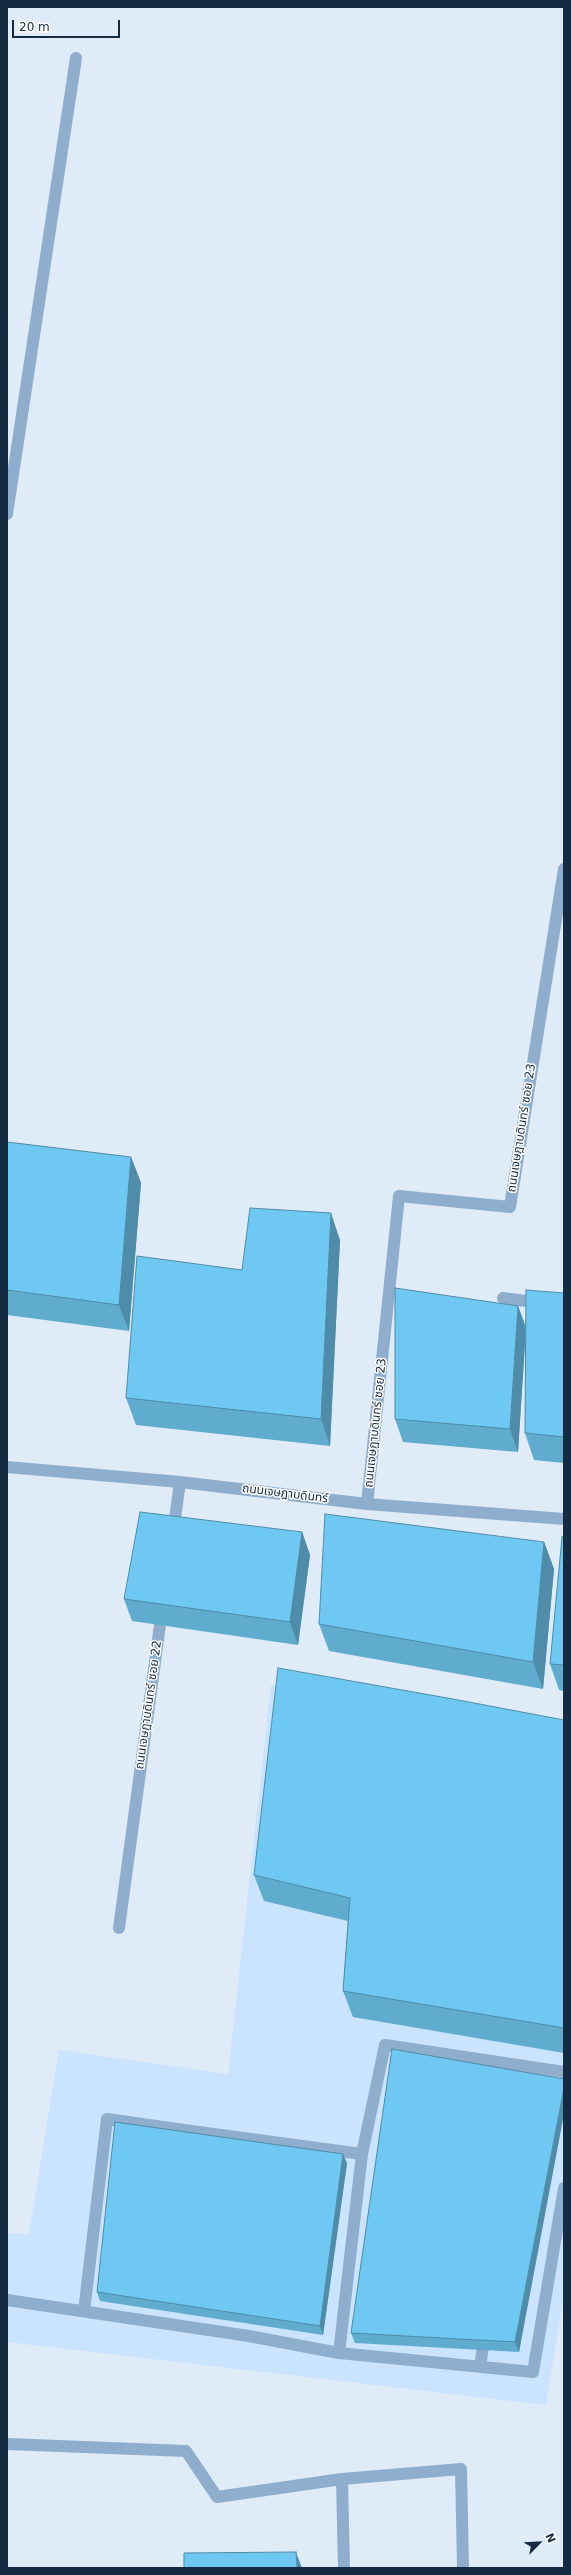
<!DOCTYPE html>
<meta charset="utf-8">
<style>
body{margin:0}
#map{position:relative;width:571px;height:2575px;overflow:hidden;background:#e0ebf8;font-family:"DejaVu Sans",sans-serif}
canvas{display:block}
.frame{position:absolute;inset:0;border:8px solid #142b42;pointer-events:none}
.north{position:absolute;left:519px;top:2523px;width:40px;height:40px;-webkit-text-stroke:3px #fff;paint-order:stroke;rotate:66deg;font-size:11px;font-weight:700;line-height:16px;text-align:center;color:#142b42}
.north::after{content:'';display:block;margin:auto;width:14px;height:18px;background:#142b42;clip-path:polygon(50% 0,100% 100%,50% 72%,0 100%)}
.scale{position:absolute;left:12px;top:20px;width:108px;height:18px;box-sizing:border-box;border:2px solid #142b42;border-top:0;padding-left:5px;font-size:12px;line-height:14px;white-space:nowrap;color:#142b42;-webkit-text-stroke:3px #fff;paint-order:stroke}
</style>
<div id="map">
<canvas width="571" height="2575"></canvas>
<div class="frame"></div>
<div class="north">N</div>
<div class="scale">20 m</div>
</div>
<script>
const ctx = document.querySelector('canvas').getContext('2d');
ctx.lineJoin = 'round';
function fillPath(path, color) {
  ctx.fillStyle = color;
  ctx.fill(path, 'evenodd');
}
function toPath(rows) {
  const path = new Path2D();
  for (const r of rows) {
    path.moveTo(r[0], r[1]);
    for (let i = 2; i < r.length; i += 2) path.lineTo(r[i], r[i + 1]);
  }
  return path;
}
function stroke(path, color, width, dash) {
  ctx.strokeStyle = color;
  ctx.lineWidth = width;
  ctx.lineCap = dash ? 'butt' : 'round';
  ctx.setLineDash(dash || []);
  ctx.stroke(path);
}
function write(font, color, halo, rows, align = 'center') {
  ctx.font = font + ' "DejaVu Sans","Noto Sans Thai",sans-serif';
  ctx.lineWidth = 3;
  ctx.setLineDash([]);
  ctx.textBaseline = 'middle';
  ctx.strokeStyle = halo;
  ctx.fillStyle = color;
  for (const [text, x, y, turn = 0] of rows) {
    ctx.save();
    ctx.translate(x, y);
    ctx.rotate((+turn || 0) * Math.PI / 180);
    ctx.textAlign = isNaN(turn) ? turn : align;
    if (halo) ctx.strokeText(text, 0, 0);
    ctx.fillText(text, 0, 0);
    ctx.restore();
  }
}
const built = toPath([
 [271,1685,564,1744,564,2296,546,2405,7,2342,7,2233,29,2234,59,2050,228,2074]
]);
const minor = toPath([
 [7,514,76,58],
 [503,1298,564,1306],
 [7,1467,180,1482,367,1504,564,1519],
 [367,1504,399,1196,510,1207,564,869],
 [173,1533,180,1482],
 [119,1928,162,1610],
 [182,2147,184,2130,362,2154],
 [7,2300,249,2336,339,2353,533,2372,564,2188],
 [84,2311,107,2119,184,2130],
 [339,2353,362,2154,385,2045,564,2072],
 [480,2367,485,2334],
 [7,2444,186,2451,217,2497,342,2479,461,2469,463,2568],
 [342,2479,344,2568]
]);
const wall = toPath([
 [7,1142,131,1157,141,1183,129,1331,7,1315],
 [340,1240,330,1446,136,1425,126,1398,242,1270],
 [564,1293,564,1463,534,1460,525,1433,525,1341,518,1452,403,1442,395,1419,518,1306,526,1327],
 [302,1532,310,1555,298,1645,132,1621,124,1599],
 [564,1537,564,1691,559,1690,550,1664],
 [544,1542,554,1569,543,1689,329,1651,319,1624],
 [564,1720,564,2053,353,2017,343,1991,348,1921,264,1901,254,1875],
 [564,2079,519,2352,355,2343,351,2333],
 [347,2163,323,2335,100,2301,97,2292]
]);
const shadedWall = toPath([
 [131,1157,141,1183,129,1331,119,1305],
 [331,1213,340,1240,330,1446,321,1419],
 [518,1306,526,1329,518,1452,510,1429],
 [302,1532,310,1555,298,1645,290,1622],
 [544,1542,554,1569,543,1689,533,1662],
 [564,2088,564,2114,519,2352,515,2342],
 [343,2154,347,2163,323,2335,320,2326],
 [296,2552,302,2568,297,2568]
]);
const building = toPath([
 [7,1142,131,1157,119,1305,7,1290,7,1142],
 [250,1208,331,1213,321,1419,126,1398,137,1256,242,1270,250,1208],
 [395,1288,518,1306,510,1429,395,1419,395,1288],
 [526,1290,564,1293,564,1437,525,1433,526,1290],
 [140,1512,302,1532,290,1622,124,1599,140,1512],
 [325,1514,544,1542,533,1662,319,1624,325,1514],
 [562,1537,564,1537,564,1665,550,1664,562,1537],
 [278,1668,453,1699,564,1720,564,2028,343,1991,350,1898,254,1875,278,1668],
 [392,2049,564,2079,564,2088,515,2342,351,2333,392,2049],
 [115,2122,343,2154,320,2326,97,2292,115,2122],
 [296,2552,297,2568,184,2568,184,2553,296,2552]
]);
const streetNames = [
 ["ถนนเจษฎาบดินทร์ ซอย 23",522,1128,-81],
 ["ถนนเจษฎาบดินทร์ ซอย 23",376,1423,-84],
 ["ถนนเจษฎาบดินทร์",285,1494,7],
 ["ถนนเจษฎาบดินทร์ ซอย 22",149,1705,-82]
];
fillPath(built, '#cae3fe');
stroke(minor, '#8fadcd', 12);
fillPath(wall, '#5faccf');
fillPath(shadedWall, '#4e8ca9');
fillPath(building, '#6fc8f1');
stroke(building, '#4e8ca9', 1);
write('12px', '#142b42', '#fff', streetNames);
</script>
